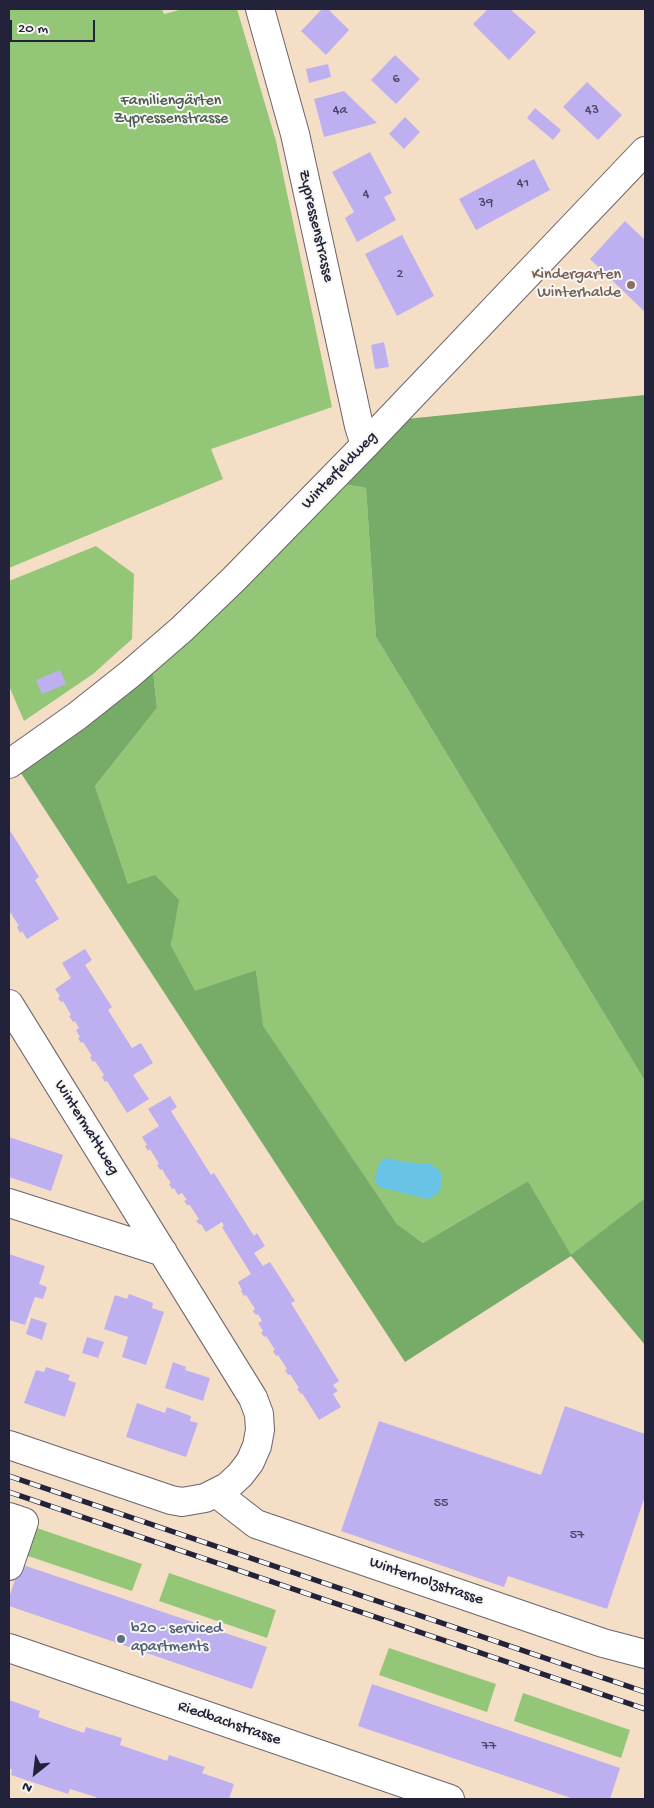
<!DOCTYPE html>
<meta charset="utf-8">
<style>
body{margin:0}
#map{position:relative;width:654px;height:1808px;overflow:hidden;background:#f4dec5;font-family:"Gochi Hand",sans-serif}
canvas{display:block}
.frame{position:absolute;inset:0;border:10px solid #22223b;pointer-events:none}
.north{position:absolute;left:10px;top:1748px;width:50px;height:50px;-webkit-text-stroke:4px #f6f6f2;paint-order:stroke;rotate:209deg;font-size:14px;font-weight:700;line-height:20px;text-align:center;color:#22223b}
.north::after{content:'';display:block;margin:auto;width:18px;height:22px;background:#22223b;clip-path:polygon(50% 0,100% 100%,50% 72%,0 100%)}
.scale{position:absolute;left:10px;top:20px;width:85px;height:22px;box-sizing:border-box;border:2px solid #22223b;border-top:0;padding-left:6px;font-size:15px;line-height:18px;white-space:nowrap;color:#22223b;-webkit-text-stroke:4px #f6f6f2;paint-order:stroke}
</style>
<div id="map">
<canvas width="654" height="1808"></canvas>
<div class="frame"></div>
<div class="north">N</div>
<div class="scale">20 m</div>
</div>
<script>
const ctx = document.querySelector('canvas').getContext('2d');
ctx.lineJoin = 'round';
function fillPath(path, color) {
  ctx.fillStyle = color;
  ctx.fill(path, 'evenodd');
}
function toPath(rows) {
  const path = new Path2D();
  for (const r of rows) {
    path.moveTo(r[0], r[1]);
    for (let i = 2; i < r.length; i += 2) path.lineTo(r[i], r[i + 1]);
  }
  return path;
}
function stroke(path, color, width, dash) {
  ctx.strokeStyle = color;
  ctx.lineWidth = width;
  ctx.lineCap = dash ? 'butt' : 'round';
  ctx.setLineDash(dash || []);
  ctx.stroke(path);
}
function write(font, color, halo, rows, align = 'center') {
  ctx.font = font + ' "Gochi Hand",sans-serif';
  ctx.lineWidth = 4;
  ctx.setLineDash([]);
  ctx.textBaseline = 'middle';
  ctx.strokeStyle = halo;
  ctx.fillStyle = color;
  for (const [text, x, y, turn = 0] of rows) {
    ctx.save();
    ctx.translate(x, y);
    ctx.rotate((+turn || 0) * Math.PI / 180);
    ctx.textAlign = isNaN(turn) ? turn : align;
    if (halo) ctx.strokeText(text, 0, 0);
    ctx.fillText(text, 0, 0);
    ctx.restore();
  }
}
const green = toPath([
 [9,9,162,9,164,14,183,9,237,9,276,141,332,407,211,449,223,479,9,568],
 [344,484,366,488,376,637,645,1081,645,1198,571,1256,528,1181,423,1243,397,1224,262,1026,256,970,195,992,171,945,178,900,128,884,95,786,157,708,153,671,238,594],
 [96,546,134,574,132,639,93,674,24,721,9,686,9,581],
 [34,1527,142,1564,132,1591,25,1555],
 [169,1573,276,1610,267,1638,159,1601],
 [389,1648,496,1684,487,1712,379,1675],
 [523,1693,630,1730,621,1758,514,1721]
]);
const forest = toPath([
 [645,395,645,1081,376,637,366,488,344,484,406,419],
 [153,671,157,708,95,786,128,884,155,875,179,900,171,945,195,991,256,970,263,1026,397,1224,423,1243,528,1181,571,1255,645,1198,645,1345,571,1256,405,1362,19,770]
]);
const water = toPath([
 [387,1158,405,1162,430,1164,437,1168,441,1173,441,1187,439,1192,431,1198,427,1199,379,1187,376,1183,375,1178,379,1164,382,1160]
]);
const building = toPath([
 [322,9,328,9,349,30,326,55,301,31],
 [488,9,510,9,536,32,509,60,473,24],
 [395,55,420,79,396,104,371,80],
 [328,64,331,77,309,83,306,69],
 [587,82,622,115,598,140,563,107],
 [344,91,377,123,324,137,314,99],
 [535,108,561,130,553,140,527,118],
 [405,117,420,132,404,149,389,134],
 [370,152,392,193,384,197,396,220,357,242,345,218,354,212,332,172],
 [534,159,550,190,476,230,459,199],
 [625,221,645,240,645,312,590,259],
 [402,235,434,296,397,316,365,254],
 [384,342,389,367,375,369,371,345],
 [60,670,66,684,42,694,36,680],
 [9,829,39,877,35,880,59,919,27,939,22,931,20,933,17,927,19,926,10,912,9,913],
 [85,949,92,960,85,965,112,1007,108,1010,132,1048,141,1043,153,1063,133,1075,149,1099,127,1113,107,1081,105,1082,102,1077,104,1075,95,1061,93,1062,90,1057,92,1056,83,1042,81,1043,78,1038,80,1037,76,1030,79,1028,75,1021,73,1022,69,1016,71,1015,63,1001,61,1002,58,998,60,996,55,989,71,978,62,963],
 [170,1096,177,1107,171,1111,211,1175,214,1173,254,1236,257,1233,265,1246,254,1253,263,1266,270,1262,295,1301,291,1303,339,1381,333,1385,338,1391,333,1394,341,1407,319,1420,302,1393,301,1394,297,1389,299,1388,290,1374,288,1375,287,1373,285,1370,287,1369,278,1355,276,1356,273,1351,275,1350,266,1336,264,1337,261,1332,263,1331,258,1323,262,1321,258,1314,256,1315,253,1311,255,1309,246,1295,244,1296,241,1291,242,1290,238,1282,251,1274,222,1227,224,1226,222,1222,206,1232,201,1224,200,1225,196,1221,199,1219,189,1204,188,1206,184,1201,187,1200,182,1193,178,1195,174,1188,172,1189,169,1184,171,1183,166,1176,162,1169,160,1170,157,1165,159,1164,150,1149,148,1151,145,1146,147,1145,142,1137,159,1126,148,1109],
 [9,1137,63,1155,51,1191,9,1177],
 [9,1254,45,1266,39,1284,47,1287,43,1299,35,1297,25,1325,9,1320],
 [129,1294,153,1303,152,1308,164,1312,146,1365,122,1357,128,1337,104,1329,115,1295,127,1299],
 [31,1318,47,1323,42,1340,26,1334],
 [87,1337,104,1342,98,1358,82,1353],
 [173,1362,186,1367,185,1370,210,1378,203,1401,165,1388],
 [46,1367,70,1375,68,1380,76,1383,65,1417,24,1403,36,1370,44,1372],
 [137,1403,165,1413,167,1407,191,1416,190,1421,198,1423,186,1457,126,1437],
 [565,1406,645,1434,645,1496,607,1609,508,1576,504,1587,341,1531,379,1421,541,1475],
 [20,1564,267,1647,252,1689,9,1606,9,1598],
 [372,1684,620,1768,610,1799,574,1799,358,1726],
 [9,1700,40,1711,38,1717,84,1733,86,1727,122,1738,120,1745,167,1761,169,1755,205,1767,202,1773,234,1784,229,1799,96,1799,96,1797,70,1789,68,1794,11,1775,12,1770,9,1768]
]);
const minor = toPath([
 [260,9,295,134,359,426,365,445],
 [9,764,77,716,130,674,182,629,234,579,365,445,645,151],
 [9,1004,253,1398,259,1414,260,1430,257,1446,250,1462,240,1475,227,1487,205,1498,182,1502,171,1500,9,1445],
 [9,1203,163,1252],
 [216,1493,256,1524,603,1643,645,1654],
 [9,1517,24,1522,9,1566],
 [9,1648,450,1799]
]);
const rail = toPath([
 [9,1476,645,1692],
 [9,1492,645,1709]
]);
const markers = [
 [631,285,5,"#8d6e63"],
 [121,1639,5,"#5c6f8a"]
];
const numberNames = [
 ["6",396,80],
 ["4a",340,111],
 ["43",592,111],
 ["41",523,184],
 ["4",366,195],
 ["39",486,204],
 ["2",400,275],
 ["55",441,1504],
 ["57",577,1536],
 ["77",489,1747]
];
const parkNames = [
 ["Familiengärten",171,102],
 ["Zypressenstrasse",171,120]
];
const streetNames = [
 ["Zypressenstrasse",315,226,77],
 ["Winterfeldweg",340,471,-46],
 ["Wintermattweg",86,1128,58],
 ["Winterholzstrasse",426,1582,19],
 ["Riedbachstrasse",229,1724,19]
];
const educationNames = [
 ["Kindergarten",621,276],
 ["Winterhalde",621,294]
];
const serviceNames = [
 ["b20 - serviced",131,1630],
 ["apartments",131,1648]
];
fillPath(green, '#94c677');
fillPath(forest, '#77ab68');
fillPath(water, '#68c3e6');
fillPath(building, '#beb0f0');
stroke(minor, '#6c646b', 30);
stroke(minor, '#fff', 28);
stroke(rail, '#22223b', 5.5);
stroke(rail, '#f6f6f2', 4, [11]);
for (const [x, y, r, color] of markers) {
  const dot = new Path2D();
  dot.arc(x, y, r, 0, 2 * Math.PI);
  ctx.fillStyle = color;
  ctx.fill(dot);
  stroke(dot, '#f6f6f2', 2);
}
write('14px', '#494668', null, numberNames);
write('16px', '#4a5b50', '#f6f6f2', parkNames);
write('16px', '#22223b', '#f6f6f2', streetNames);
write('16px', '#785e54', '#f6f6f2', educationNames, 'right');
write('16px', '#4e5e75', '#f6f6f2', serviceNames, 'left');
</script>
